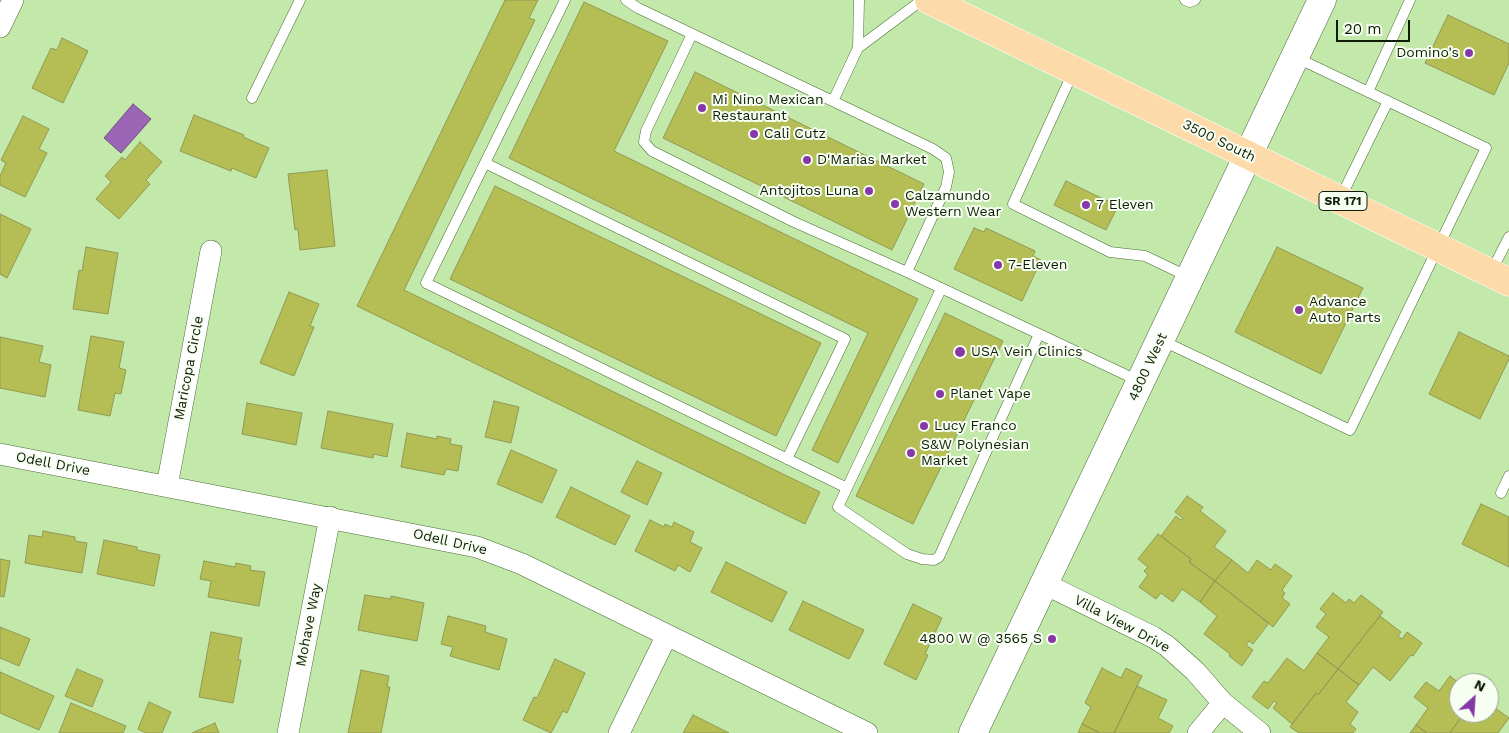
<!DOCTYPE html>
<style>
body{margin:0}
#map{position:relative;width:1509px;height:733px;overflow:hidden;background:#c2e8aa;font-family:"Work Sans",sans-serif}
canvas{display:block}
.north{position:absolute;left:1449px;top:673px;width:50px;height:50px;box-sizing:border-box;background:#f7fff2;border:1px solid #9ba594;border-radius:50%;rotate:26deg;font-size:14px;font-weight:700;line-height:20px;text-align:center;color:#101d06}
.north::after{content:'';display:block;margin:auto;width:18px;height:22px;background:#8638a8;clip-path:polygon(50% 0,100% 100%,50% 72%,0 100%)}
.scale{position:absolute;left:1336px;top:20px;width:74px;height:22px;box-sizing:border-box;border:2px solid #101d06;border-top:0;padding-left:6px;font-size:15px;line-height:18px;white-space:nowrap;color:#101d06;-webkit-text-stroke:4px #f7fff2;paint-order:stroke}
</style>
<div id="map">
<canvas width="1509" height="733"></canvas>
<div class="north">N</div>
<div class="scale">20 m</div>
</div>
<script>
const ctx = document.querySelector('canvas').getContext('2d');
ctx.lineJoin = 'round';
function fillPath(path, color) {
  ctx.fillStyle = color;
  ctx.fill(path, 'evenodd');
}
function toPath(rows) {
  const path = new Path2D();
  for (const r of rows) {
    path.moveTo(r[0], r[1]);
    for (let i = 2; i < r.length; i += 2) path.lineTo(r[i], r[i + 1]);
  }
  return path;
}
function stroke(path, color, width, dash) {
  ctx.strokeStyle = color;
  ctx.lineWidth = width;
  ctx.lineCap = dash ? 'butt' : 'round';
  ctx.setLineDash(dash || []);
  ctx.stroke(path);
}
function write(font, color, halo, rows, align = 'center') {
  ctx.font = font + ' "Work Sans",sans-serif';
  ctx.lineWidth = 4;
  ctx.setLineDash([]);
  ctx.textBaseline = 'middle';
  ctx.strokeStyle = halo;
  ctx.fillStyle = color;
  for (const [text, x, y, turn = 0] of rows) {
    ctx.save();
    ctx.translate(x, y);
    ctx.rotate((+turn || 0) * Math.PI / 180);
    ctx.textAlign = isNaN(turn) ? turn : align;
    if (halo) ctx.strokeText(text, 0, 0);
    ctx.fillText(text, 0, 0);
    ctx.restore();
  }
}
const water = toPath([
 [133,104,151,119,121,153,104,138,133,104]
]);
const building = toPath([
 [505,0,538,0,529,18,535,20,404,290,820,492,805,524,357,306,505,0],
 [584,2,668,41,614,151,918,299,838,463,812,450,868,333,509,158,584,2],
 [1448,15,1509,44,1509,63,1494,95,1425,63,1448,15],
 [62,38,88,51,63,103,32,88,51,48,57,50,62,38],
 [695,72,924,184,892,250,663,138,695,72],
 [194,115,244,135,243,137,269,148,256,178,232,168,231,171,180,151,194,115],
 [23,116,49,129,39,149,47,153,25,197,0,185,0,176,6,163,1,160,23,116],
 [140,142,162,162,146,180,150,184,119,219,96,199,111,182,105,176,122,157,125,160,140,142],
 [327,170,335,246,300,250,298,229,295,230,288,174,327,170],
 [1066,181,1118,206,1106,230,1054,205,1066,181],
 [495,186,821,343,776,436,450,279,495,186],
 [0,214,31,229,7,278,0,274,0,214],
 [974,228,984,232,986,228,1035,251,1033,256,1041,260,1022,301,954,269,974,228],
 [86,247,118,253,108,314,73,309,79,270,82,271,86,247],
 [1277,247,1363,288,1321,374,1235,332,1277,247],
 [289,292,319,304,310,326,314,327,294,376,260,363,289,292],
 [945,313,1003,341,913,524,856,496,945,313],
 [1459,332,1509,356,1509,359,1480,419,1429,394,1459,332],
 [91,336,124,342,119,368,126,370,121,394,115,393,110,416,78,410,91,336],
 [0,337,43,346,39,362,51,365,45,397,0,388,0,337],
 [494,401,519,407,511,443,485,437,494,401],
 [247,403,302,413,296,445,242,434,247,403],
 [328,411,393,424,387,457,374,454,373,458,321,448,328,411],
 [407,433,437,439,437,436,451,439,450,444,462,446,458,471,446,469,444,475,401,467,407,433],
 [511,450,557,470,542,503,497,484,511,450],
 [637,461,662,473,647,505,621,492,637,461],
 [571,487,630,516,615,545,556,517,571,487],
 [1187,496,1203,507,1200,511,1226,531,1214,547,1232,560,1215,581,1189,562,1191,559,1161,536,1176,516,1181,520,1183,518,1175,512,1187,496],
 [1481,504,1509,517,1509,567,1462,544,1481,504],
 [650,520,664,527,665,524,672,527,674,522,694,532,690,542,702,548,690,572,678,565,675,571,635,551,650,520],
 [43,531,75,537,75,541,87,543,82,573,25,563,29,535,42,537,43,531],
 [1158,534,1191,559,1189,562,1215,581,1200,602,1182,589,1173,602,1161,593,1156,599,1139,587,1148,575,1144,571,1148,567,1138,559,1158,534],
 [104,540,137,547,137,550,160,555,154,586,97,574,104,540],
 [0,559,10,561,4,597,0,596,0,559],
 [1232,560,1248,573,1257,560,1271,570,1275,564,1292,576,1282,590,1285,593,1282,598,1290,604,1273,627,1215,581,1232,560],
 [204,561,235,567,236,563,251,566,250,570,265,572,259,606,208,597,211,581,200,579,204,561],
 [726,562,787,592,772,622,711,592,726,562],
 [1215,581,1269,623,1253,644,1249,641,1246,645,1253,650,1242,666,1229,656,1230,654,1204,634,1217,616,1200,602,1215,581],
 [1333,593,1346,603,1349,599,1354,603,1361,595,1383,612,1338,669,1317,653,1329,637,1316,627,1326,614,1320,609,1333,593],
 [365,595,391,599,391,596,424,603,417,641,358,630,365,595],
 [803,601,864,630,849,659,789,630,803,601],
 [913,604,942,618,925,654,928,655,916,680,884,664,913,604],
 [448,616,486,626,485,632,507,639,499,670,450,656,453,647,441,644,448,616],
 [1380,616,1401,632,1398,636,1402,639,1407,632,1422,643,1413,656,1411,655,1390,681,1373,667,1359,685,1338,669,1380,616],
 [0,627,30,639,19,666,0,658,0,627],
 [211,632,242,638,238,660,241,660,233,703,199,697,211,632],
 [1317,653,1338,669,1318,695,1316,693,1292,724,1273,708,1277,703,1274,701,1268,709,1252,697,1264,681,1268,683,1287,658,1304,671,1317,653],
 [555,659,585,673,567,713,563,711,551,733,523,720,534,697,537,698,555,659],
 [1102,668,1121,678,1126,668,1142,676,1114,733,1100,733,1082,724,1091,707,1085,703,1102,668],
 [77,669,103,680,92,707,65,696,77,669],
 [1338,669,1359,685,1346,702,1358,712,1350,724,1356,729,1353,733,1299,733,1290,727,1316,693,1318,695,1338,669],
 [361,670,389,676,387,687,390,687,381,733,348,733,361,670],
 [0,672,54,696,39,730,0,713,0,672],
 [1450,676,1459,683,1459,713,1464,713,1450,733,1427,733,1416,725,1428,708,1414,697,1426,682,1439,691,1450,676],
 [1137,686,1167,700,1158,718,1173,726,1169,733,1114,733,1137,686],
 [1489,691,1497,696,1491,705,1509,718,1498,733,1450,733,1464,713,1489,713,1489,691],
 [149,702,171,712,162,733,146,733,138,729,149,702],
 [71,703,126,726,123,733,59,733,71,703],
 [693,715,729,733,683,733,693,715],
 [215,723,219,733,192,733,215,723],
 [1082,724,1100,733,1078,733,1082,724],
 [1416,725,1427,733,1410,733,1416,725]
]);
const service = toPath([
 [565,0,426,283,847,488],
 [626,0,638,8,933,149,946,158,949,172,946,187,907,272,1139,381],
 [859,0,858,48,922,0],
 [1185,0,1190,2,1195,0],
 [692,34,646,131,644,142,652,151,794,222,907,272],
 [1073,72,1013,204,1110,252,1145,256,1189,277],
 [1368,92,1410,0],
 [252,98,300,0],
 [833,101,858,48],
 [485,163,845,339,787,459],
 [1340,199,1388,101],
 [1491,272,1509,237],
 [941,289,838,507,907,554,922,559,934,560,939,557,1039,334],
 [1161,340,1350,430,1486,148,1295,57],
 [1501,493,1509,476]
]);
const minor = toPath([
 [0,27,13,0],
 [0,454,477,547,522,564,867,733],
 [167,486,211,251],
 [1045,584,1153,637,1167,646,1195,671,1223,703,1260,733],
 [288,733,330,517],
 [619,733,667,635],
 [1198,733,1223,703]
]);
const secondary = toPath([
 [973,733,1322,0]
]);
const primary = toPath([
 [929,0,1509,282]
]);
const markers = [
 [1469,53,5,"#8638a8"],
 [702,108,5,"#8638a8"],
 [754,134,5,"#8638a8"],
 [807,160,5,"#8638a8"],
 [869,191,5,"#8638a8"],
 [895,204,5,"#8638a8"],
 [1086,205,5,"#8638a8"],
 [998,265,5,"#8638a8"],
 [1299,310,5,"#8638a8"],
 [960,352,6,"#8638a8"],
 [940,394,5,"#8638a8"],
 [924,426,5,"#8638a8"],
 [911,453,5,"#8638a8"],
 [1052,639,5,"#8638a8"]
];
const shields = [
 [1343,201,48]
];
const shieldNames = [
 ["SR 171",1343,201]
];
const poiNames = [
 ["Domino's",1459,53,"right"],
 ["Mi Nino Mexican",712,100],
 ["Restaurant",712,116],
 ["Cali Cutz",764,134],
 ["D'Marias Market",817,160],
 ["Antojitos Luna",859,191,"right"],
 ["Calzamundo",905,196],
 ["Western Wear",905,212],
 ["7 Eleven",1096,205],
 ["7-Eleven",1008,265],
 ["Advance",1309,302],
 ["Auto Parts",1309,318],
 ["USA Vein Clinics",971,352],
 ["Planet Vape",950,394],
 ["Lucy Franco",934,426],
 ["S&W Polynesian",921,445],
 ["Market",921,461],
 ["4800 W @ 3565 S",1042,639,"right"]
];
const streetNames = [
 ["3500 South",1219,141,26],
 ["4800 West",1148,367,-65],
 ["Maricopa Circle",189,368,-79],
 ["Odell Drive",53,464,11],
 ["Odell Drive",450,542,13],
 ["Villa View Drive",1122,624,28],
 ["Mohave Way",309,625,-79]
];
fillPath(water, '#9b65b5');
stroke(water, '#714f80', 1);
fillPath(building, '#b4be54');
stroke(building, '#929954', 1);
stroke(service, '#4b6c34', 11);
stroke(minor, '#4b6c34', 22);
stroke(secondary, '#4b6c34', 29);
stroke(primary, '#fff', 29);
stroke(service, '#fff', 10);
stroke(minor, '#fff', 21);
stroke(secondary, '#fff', 28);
stroke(primary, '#fddaaa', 28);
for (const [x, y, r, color] of markers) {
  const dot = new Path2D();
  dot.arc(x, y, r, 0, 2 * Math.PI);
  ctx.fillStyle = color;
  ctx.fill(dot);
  stroke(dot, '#f7fff2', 2);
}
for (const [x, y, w] of shields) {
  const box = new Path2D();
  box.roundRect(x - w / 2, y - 9.5, w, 19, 4);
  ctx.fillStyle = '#f7fff2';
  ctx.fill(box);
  stroke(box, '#101d06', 1);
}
write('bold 12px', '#101d06', null, shieldNames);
write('14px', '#101d06', '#f7fff2', poiNames, 'left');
write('14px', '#101d06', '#f7fff2', streetNames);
</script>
